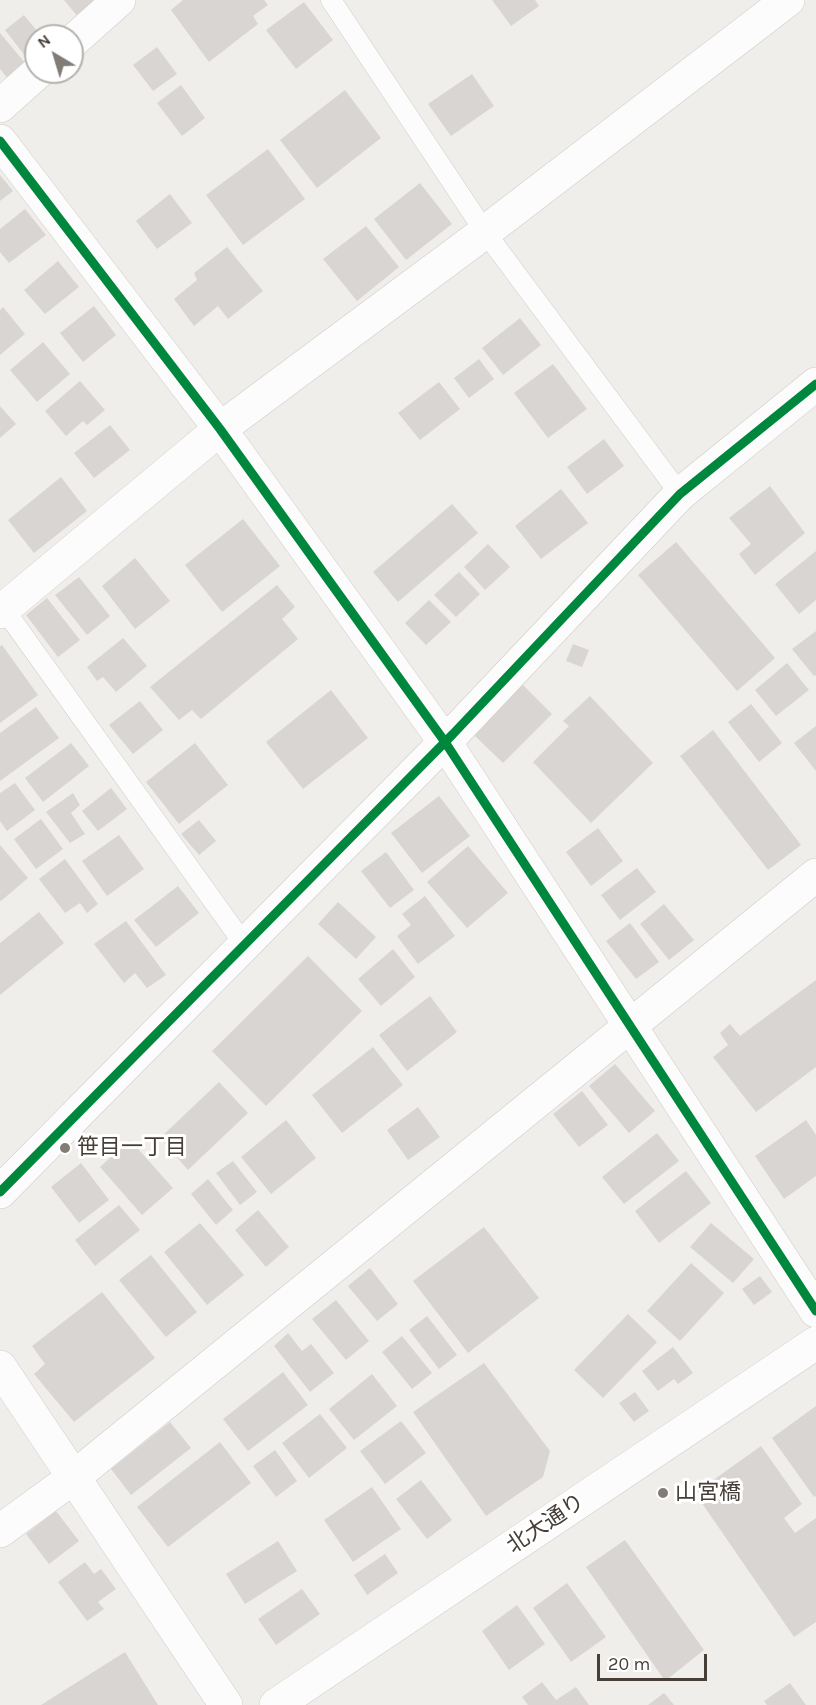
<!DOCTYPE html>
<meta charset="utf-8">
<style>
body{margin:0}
#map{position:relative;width:816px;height:1705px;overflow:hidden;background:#f0eeeb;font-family:Karla,sans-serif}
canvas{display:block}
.north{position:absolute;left:24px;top:24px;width:60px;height:60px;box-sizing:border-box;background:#fff;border:2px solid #b5b2af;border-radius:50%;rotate:322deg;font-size:16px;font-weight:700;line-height:24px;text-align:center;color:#463e37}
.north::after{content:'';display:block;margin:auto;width:21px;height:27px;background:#827c76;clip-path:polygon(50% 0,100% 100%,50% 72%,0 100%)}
.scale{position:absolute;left:597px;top:1654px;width:110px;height:27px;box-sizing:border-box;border:3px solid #463e37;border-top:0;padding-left:8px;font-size:18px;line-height:21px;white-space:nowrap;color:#463e37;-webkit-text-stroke:4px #fff;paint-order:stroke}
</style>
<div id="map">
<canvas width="816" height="1705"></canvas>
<div class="north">N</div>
<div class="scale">20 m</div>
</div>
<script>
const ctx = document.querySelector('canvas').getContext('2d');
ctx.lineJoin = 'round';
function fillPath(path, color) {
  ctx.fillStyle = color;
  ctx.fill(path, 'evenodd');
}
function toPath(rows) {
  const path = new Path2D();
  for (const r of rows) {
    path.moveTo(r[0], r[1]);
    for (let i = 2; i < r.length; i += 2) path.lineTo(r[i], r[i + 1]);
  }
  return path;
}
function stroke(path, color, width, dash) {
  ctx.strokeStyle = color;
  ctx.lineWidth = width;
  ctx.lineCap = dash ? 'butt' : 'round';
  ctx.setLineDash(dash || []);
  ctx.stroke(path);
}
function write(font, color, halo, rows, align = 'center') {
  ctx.font = font + ' Karla,"Noto Sans JP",sans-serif';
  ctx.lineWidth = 6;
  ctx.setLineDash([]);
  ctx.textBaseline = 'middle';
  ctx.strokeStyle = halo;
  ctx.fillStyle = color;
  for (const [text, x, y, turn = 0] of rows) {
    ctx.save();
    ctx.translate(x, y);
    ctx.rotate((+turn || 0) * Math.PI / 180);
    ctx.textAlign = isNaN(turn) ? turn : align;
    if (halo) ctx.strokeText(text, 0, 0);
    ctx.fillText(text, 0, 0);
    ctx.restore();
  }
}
const building = toPath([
 [64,0,100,0,79,18],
 [183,0,264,0,268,5,253,16,258,24,209,62,171,10],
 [492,0,535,0,539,6,511,26],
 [304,2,333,40,296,69,266,30],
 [24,15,41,36,36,36,36,55,29,61,5,30],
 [0,33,26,64,8,79,0,69],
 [157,47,177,74,153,91,133,65],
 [472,74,494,106,451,136,428,104],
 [181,85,205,118,182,136,157,103],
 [345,90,381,138,317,188,280,140],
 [268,149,305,199,243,245,206,195],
 [0,175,13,191,0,201],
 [420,183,452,224,406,260,374,219],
 [170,194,192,223,157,249,136,221],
 [25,209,46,235,9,263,0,252,0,229],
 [366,226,399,267,357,301,323,259],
 [227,247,263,291,228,319,218,306,194,326,174,299,197,280,194,273],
 [58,261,79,287,45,314,24,290],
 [94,306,116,335,83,362,60,333],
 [3,307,25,334,0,355,0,310],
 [520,318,541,345,503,375,482,348],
 [43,342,70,374,37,402,10,370],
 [479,359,494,379,469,398,454,378],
 [553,364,587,409,548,438,514,393],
 [80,381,105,410,87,425,83,421,66,436,45,411],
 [439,382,460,409,420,440,398,413],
 [0,406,16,424,0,438],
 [110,425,130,450,94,478,74,453],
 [604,439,624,466,587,494,567,467],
 [61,477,87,511,34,553,8,520],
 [770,486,805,533,755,575,739,554,751,544,729,518],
 [561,489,588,523,541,559,515,526],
 [452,504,478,533,398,602,373,572],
 [243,519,280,566,222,612,185,565],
 [676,542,775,658,737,691,638,575],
 [488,544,510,567,485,590,464,567],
 [816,551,816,600,799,614,775,584],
 [135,558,170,601,135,629,102,586],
 [459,572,480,594,456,617,434,595],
 [79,577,110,616,87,635,55,595],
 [277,585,295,607,282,619,298,639,201,719,192,710,179,720,150,687],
 [47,598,80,640,58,657,26,615],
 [429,600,451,622,426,645,405,623],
 [816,631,816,675,814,676,792,649],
 [123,638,147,666,116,692,103,677,97,681,87,667],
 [573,644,589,650,582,667,566,661],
 [2,645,38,695,0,723,0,646],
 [787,663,809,690,776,716,755,690],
 [522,684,552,714,503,763,473,734],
 [331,690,368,738,303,789,266,742],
 [590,696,653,763,591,823,533,762,569,726,563,721],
 [140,701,163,730,133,754,109,725],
 [751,704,782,743,759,762,728,722],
 [36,707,59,738,0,781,0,733],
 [816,726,816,771,794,743],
 [713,730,801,845,768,870,680,756],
 [71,743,89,766,43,802,25,778],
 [195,743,228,785,179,824,146,782],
 [15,783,35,810,7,831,0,821,0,793],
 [111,788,127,809,98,831,82,811],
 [73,793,80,805,71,813,85,834,70,843,46,812],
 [439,796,470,836,422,873,391,833],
 [41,819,63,849,36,869,14,839],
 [199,820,216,841,199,855,181,834],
 [598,828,623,861,591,886,566,852],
 [119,835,144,869,107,896,82,861],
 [0,845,28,878,1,901,0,900],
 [468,846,508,893,467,928,427,882],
 [386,852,414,890,390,908,361,871],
 [65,859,98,904,87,913,80,903,65,913,39,879],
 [637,868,656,892,620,920,601,895],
 [178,886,199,913,156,947,134,920],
 [425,896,455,936,418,964,397,936,411,925,402,914],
 [338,902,376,937,356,959,318,924],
 [664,904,694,940,669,960,640,924],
 [39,912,64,943,0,995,0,943],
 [126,921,166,975,147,988,135,973,124,983,94,944],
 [630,923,659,962,636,979,606,941],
 [393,949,415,977,381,1006,358,979],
 [308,956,362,1011,266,1106,212,1051],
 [816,980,816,1067,756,1112,713,1057,728,1045,720,1033,730,1024,740,1036],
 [430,996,457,1032,407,1071,379,1035],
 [373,1047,403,1085,342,1133,312,1095],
 [615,1064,655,1111,629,1133,589,1086],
 [219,1082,248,1113,188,1170,160,1138],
 [582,1091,608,1125,579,1147,553,1114],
 [418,1107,440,1137,408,1160,387,1130],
 [286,1120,316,1158,271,1194,241,1157],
 [806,1120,816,1135,816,1176,784,1199,755,1156],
 [657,1133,679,1161,624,1204,602,1177],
 [130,1140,173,1188,142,1215,100,1167],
 [233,1161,257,1192,240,1205,216,1173],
 [81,1163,109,1200,79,1223,51,1187],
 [686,1171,711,1203,659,1243,635,1211],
 [208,1179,233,1210,216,1225,191,1194],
 [119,1205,140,1230,95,1266,75,1240],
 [258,1210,289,1247,266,1267,235,1230],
 [200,1223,244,1275,207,1305,164,1252],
 [711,1223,754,1259,733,1283,690,1247],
 [484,1227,539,1298,468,1353,413,1281],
 [151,1255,197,1312,166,1337,119,1280],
 [691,1263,724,1293,680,1341,647,1311],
 [370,1268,398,1304,377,1321,348,1286],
 [760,1276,772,1292,754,1305,742,1289],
 [102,1292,155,1358,74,1422,34,1374,45,1364,32,1346],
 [336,1300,369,1341,346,1360,312,1319],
 [628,1314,657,1342,603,1398,574,1370],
 [427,1316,457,1355,439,1369,409,1330],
 [288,1333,302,1351,311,1344,334,1373,310,1392,274,1346],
 [402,1336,432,1373,412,1389,382,1352],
 [673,1347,693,1373,678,1384,674,1379,658,1391,642,1371],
 [484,1363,550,1451,543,1477,486,1516,413,1412],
 [283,1372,308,1405,248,1451,223,1419],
 [372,1374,397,1406,354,1440,329,1409],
 [635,1392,649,1411,634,1422,619,1403],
 [816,1406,816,1496,814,1497,772,1438],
 [320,1414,347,1448,309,1478,282,1443],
 [401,1421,426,1453,385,1484,360,1451],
 [170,1422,191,1448,131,1495,111,1469],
 [220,1442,251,1483,168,1547,137,1507],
 [761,1446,802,1504,784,1518,795,1533,816,1518,816,1622,794,1637,695,1493],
 [275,1450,297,1481,276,1497,253,1466],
 [421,1480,452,1520,427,1539,396,1499],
 [372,1487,401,1529,353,1562,324,1520],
 [56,1511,79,1541,49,1564,26,1534],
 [625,1540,704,1650,665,1681,586,1567],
 [278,1541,297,1571,245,1604,226,1574],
 [385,1554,398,1573,367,1595,354,1575],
 [85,1562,94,1574,101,1569,116,1589,98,1602,104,1609,87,1621,58,1582],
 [567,1583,606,1637,571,1662,533,1608],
 [302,1589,320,1614,276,1645,258,1619],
 [517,1605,545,1644,509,1670,482,1631],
 [125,1652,158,1705,41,1705],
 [542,1682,556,1700,576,1687,589,1705,528,1705,522,1697],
 [790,1683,806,1705,767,1705,764,1701],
 [664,1693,674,1705,648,1705]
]);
const service = toPath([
 [331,0,485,232,680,494],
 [4,609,244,944]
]);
const minor = toPath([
 [72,42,119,0],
 [0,106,38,72],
 [0,141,220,429,445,742,816,1311],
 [0,612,220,429,485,232,788,0],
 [0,1192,453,734,680,494,816,384],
 [0,1531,74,1477,816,875]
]);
const tertiary = toPath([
 [0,1367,226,1705],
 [276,1705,816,1343]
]);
const cycleway = toPath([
 [0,141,220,429,445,742,816,1311],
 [0,1192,453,734,680,494,816,384]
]);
const markers = [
 [65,1148,6,"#827c76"],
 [663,1493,6,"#827c76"]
];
const poiNames = [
 ["笹目一丁目",77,1148],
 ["山宮橋",675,1493]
];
const streetNames = [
 ["北大通り",546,1524,-34]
];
fillPath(building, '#d8d5d2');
stroke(service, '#cecbc8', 21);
stroke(minor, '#cecbc8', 34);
stroke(tertiary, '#cecbc8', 34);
stroke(service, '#fdfcfc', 20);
stroke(minor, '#fdfcfc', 33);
stroke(tertiary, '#fdfcfc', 33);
stroke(cycleway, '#00873e', 9);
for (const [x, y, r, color] of markers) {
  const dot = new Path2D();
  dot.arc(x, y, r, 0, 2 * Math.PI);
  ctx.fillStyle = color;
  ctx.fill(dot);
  stroke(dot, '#fff', 2);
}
write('22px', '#463e37', '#fff', poiNames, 'left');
write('22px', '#463e37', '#fff', streetNames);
</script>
